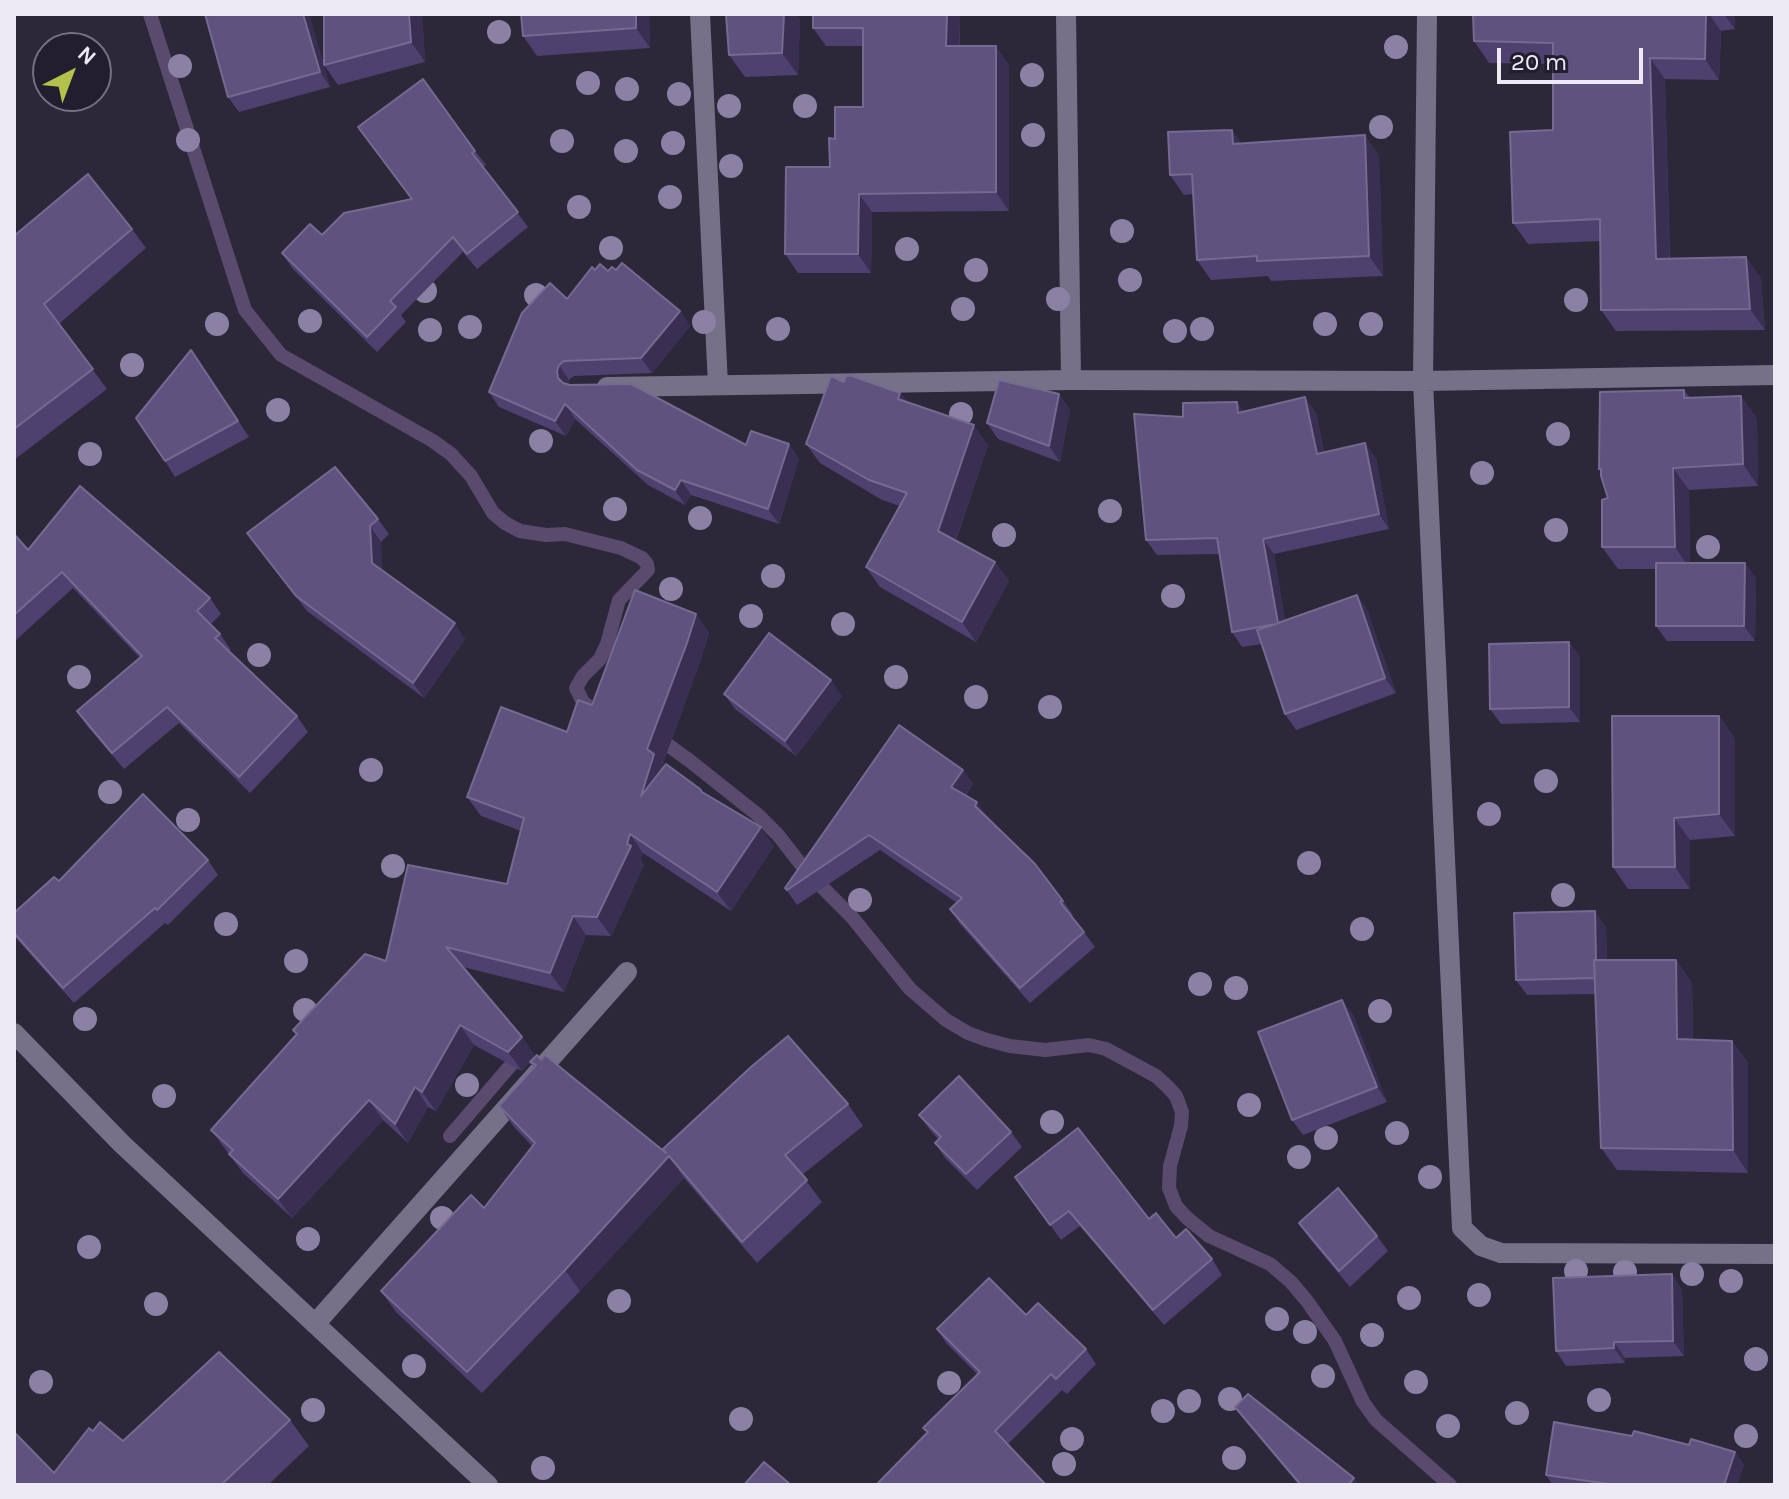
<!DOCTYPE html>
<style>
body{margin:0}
#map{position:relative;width:1789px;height:1499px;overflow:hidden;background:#2c2839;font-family:Karla,sans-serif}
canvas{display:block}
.frame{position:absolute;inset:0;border:16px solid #edeaf6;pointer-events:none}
.north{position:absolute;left:32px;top:32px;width:80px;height:80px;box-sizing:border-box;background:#221e2f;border:2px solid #73707f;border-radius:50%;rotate:42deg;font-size:22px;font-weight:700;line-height:32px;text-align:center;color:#edeaf6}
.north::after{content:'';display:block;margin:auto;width:28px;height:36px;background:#b3c24b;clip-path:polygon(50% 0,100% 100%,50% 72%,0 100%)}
.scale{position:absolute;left:1497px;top:48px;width:146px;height:36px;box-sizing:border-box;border:4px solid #edeaf6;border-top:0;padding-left:10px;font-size:24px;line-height:28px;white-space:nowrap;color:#edeaf6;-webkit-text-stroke:6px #221e2f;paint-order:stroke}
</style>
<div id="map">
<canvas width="1789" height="1499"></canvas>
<div class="frame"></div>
<div class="north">N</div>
<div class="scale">20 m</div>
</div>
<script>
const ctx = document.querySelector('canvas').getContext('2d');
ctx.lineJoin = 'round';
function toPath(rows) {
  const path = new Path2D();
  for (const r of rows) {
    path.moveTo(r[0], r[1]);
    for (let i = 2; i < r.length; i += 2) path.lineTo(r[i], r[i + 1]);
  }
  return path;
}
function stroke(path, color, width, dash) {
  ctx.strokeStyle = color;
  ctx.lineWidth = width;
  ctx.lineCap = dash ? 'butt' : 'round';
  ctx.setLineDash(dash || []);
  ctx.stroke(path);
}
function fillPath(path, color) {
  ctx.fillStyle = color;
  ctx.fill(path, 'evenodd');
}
const stream = toPath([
 [150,14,245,310,281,355,433,441,451,454,471,476,493,513,505,523,520,531,546,535,565,534,621,548,642,558,647,564,648,570,619,600,607,644,600,659,583,676,576,688,583,702,598,714],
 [653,739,668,745,690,761,758,815,778,835,806,871,852,917,910,989,946,1020,968,1033,987,1040,1010,1046,1045,1050,1089,1045,1106,1049,1156,1076,1168,1087,1176,1096,1182,1112,1181,1126,1170,1166,1169,1188,1176,1206,1187,1218,1209,1236,1270,1264,1291,1282,1307,1301,1335,1341,1363,1402,1376,1420,1450,1485],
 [450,1136,523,1051]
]);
const minor = toPath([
 [700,14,718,385],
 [1066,14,1071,380],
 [1427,14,1423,381,1462,1228,1481,1246,1501,1253,1775,1254],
 [607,387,1071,380,1423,381,1775,375],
 [14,1033,122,1144,488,1485],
 [315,1324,627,972]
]);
const trees = [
 [499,32],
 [1396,47],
 [180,66],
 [1032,75],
 [588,83],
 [627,89],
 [679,94],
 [729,106],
 [805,106],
 [1381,127],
 [1033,135],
 [188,140],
 [562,141],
 [673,143],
 [626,151],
 [731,166],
 [670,197],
 [579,207],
 [1122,231],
 [611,248],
 [907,249],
 [976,270],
 [1130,280],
 [425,291],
 [536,295],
 [1058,299],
 [1576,300],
 [963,309],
 [310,321],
 [704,322],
 [217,324],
 [1325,324],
 [1371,324],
 [470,327],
 [778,329],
 [1202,329],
 [430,330],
 [1175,331],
 [132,365],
 [278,410],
 [961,414],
 [1558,434],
 [541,441],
 [90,454],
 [1482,473],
 [615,509],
 [1110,511],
 [700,518],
 [1556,530],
 [1004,535],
 [1708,547],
 [773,576],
 [671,589],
 [1173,596],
 [751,616],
 [843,624],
 [259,655],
 [79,677],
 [896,677],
 [976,697],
 [1050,707],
 [371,770],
 [1546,781],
 [110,792],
 [1489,814],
 [188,820],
 [1309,863],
 [393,866],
 [1563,895],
 [860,900],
 [226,924],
 [1362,929],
 [296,961],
 [1200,984],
 [1236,988],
 [305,1010],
 [1380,1011],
 [85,1019],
 [467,1085],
 [164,1096],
 [1249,1105],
 [1052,1122],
 [1397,1133],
 [1326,1138],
 [1299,1157],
 [1430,1177],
 [442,1218],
 [308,1239],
 [89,1247],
 [1576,1271],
 [1625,1272],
 [1692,1274],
 [1731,1281],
 [1479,1295],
 [1409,1298],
 [619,1301],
 [156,1304],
 [1277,1319],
 [1305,1332],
 [1372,1335],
 [1756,1359],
 [414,1366],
 [1323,1376],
 [41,1382],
 [1416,1382],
 [949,1383],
 [1230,1399],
 [1599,1400],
 [1189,1401],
 [313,1410],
 [1163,1411],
 [1517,1413],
 [741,1419],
 [1448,1426],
 [1746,1436],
 [1072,1439],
 [1234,1458],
 [1064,1464],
 [543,1468]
];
const wall = toPath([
 [205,14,309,14,330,87,239,112,228,97],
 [422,14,425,62,338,85,324,65],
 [649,14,650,48,537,56,523,36],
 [726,14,796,14,800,20,798,75,745,77,729,55],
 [813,14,960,14,960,46,1009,65,1009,211,872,212,871,273,798,273,785,254,830,167,835,139,863,107,863,46,826,46,813,28],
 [1473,14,1735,14,1735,29,1721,31,1719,80,1665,79,1670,259,1761,278,1765,330,1616,331,1601,310,1600,241,1528,244,1513,223,1553,130,1553,64,1489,63,1474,41],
 [1242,143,1379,155,1383,276,1271,281,1268,276,1211,280,1197,260,1193,194,1184,195,1170,175],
 [475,151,486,165,483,167,528,227,477,269,463,252,401,315,406,322,377,352,292,268,282,253,411,199],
 [132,229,146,248,59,324,107,389,14,460,14,236],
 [595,270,608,271,680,311,690,326,652,373,574,376,569,380,568,384,746,445,789,444,799,459,779,524,691,495,685,505,648,485,575,419,566,436,499,407,489,392,567,299],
 [202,366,249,437,175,477,165,461],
 [844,382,900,393,907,402,988,445,956,540,995,562,1009,581,976,642,880,587,866,567,900,506,882,500,820,463,806,444],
 [1684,390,1690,398,1741,396,1757,419,1758,486,1689,490,1690,563,1756,578,1755,641,1667,641,1656,626,1656,569,1618,569,1602,547,1608,498,1601,472,1599,469],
 [1305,397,1316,413,1324,452,1376,458,1389,529,1274,554,1285,620,1357,595,1367,610,1396,693,1296,730,1285,714,1262,644,1242,647,1232,632,1219,554,1157,555,1146,540,1183,417,1244,412],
 [1070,409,1060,462,998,439,987,423],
 [378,519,389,534,381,542,382,571,465,639,424,698,307,611,247,533],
 [14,534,28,550,210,598,221,614,211,624,220,634,231,650,229,651,297,716,308,732,250,793,179,723,124,769,88,727,77,711,140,658,73,588,14,642],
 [696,614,709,633,700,662,662,766,700,789,703,793,774,846,731,911,643,853,641,860,644,865,611,936,586,935,564,992,463,967,522,1037,535,1056,522,1071,474,1045,436,1111,428,1107,408,1143,383,1120,292,1218,243,1173,211,1130,296,1035,293,1030,386,961,507,884,521,831,481,816,467,797,567,732,592,705],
 [1569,642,1580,657,1580,722,1501,724,1490,709],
 [724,694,842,696,796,756,735,709],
 [1719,716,1735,739,1735,836,1690,840,1690,889,1628,889,1613,867],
 [963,770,973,784,966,795,988,817,1063,901,1073,915,1072,916,1095,947,1030,1003,960,924,950,909,957,903,880,850,797,905,785,888],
 [208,860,218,875,168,925,165,923,74,1003,14,936,14,913,59,881],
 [1606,927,1607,960,1676,960,1692,983,1693,1040,1732,1041,1748,1063,1748,1173,1617,1170,1601,1148,1596,994,1527,995,1516,980],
 [1342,1000,1353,1015,1387,1102,1303,1135,1292,1120],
 [541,1060,665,1152,848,1104,863,1126,802,1175,822,1202,757,1263,684,1178,580,1291,482,1393,396,1312,381,1291,484,1208,533,1147,514,1127,499,1106,534,1067,530,1062],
 [919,1115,1011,1132,1022,1147,977,1190,945,1158,935,1143,938,1139,930,1130],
 [1015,1177,1149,1219,1176,1238,1212,1259,1222,1275,1164,1325,1080,1226,1061,1240],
 [1299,1223,1377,1236,1388,1251,1350,1287,1310,1239],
 [1672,1274,1682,1290,1684,1356,1625,1358,1625,1363,1566,1366,1556,1351],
 [1026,1315,1086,1349,1096,1364,1067,1394,1062,1390,1008,1444,927,1433,923,1428,978,1375,947,1344,937,1329],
 [1235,1407,1359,1485,1299,1485,1246,1422],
 [290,1420,309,1446,268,1485,14,1485,54,1473,93,1431,123,1441],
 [1689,1445,1735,1452,1744,1465,1737,1485,1553,1485,1546,1475]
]);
const shadedWall = toPath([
 [303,14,309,14,330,87,320,72],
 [409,14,422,14,425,62,411,42],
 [636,14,649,14,650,48,636,28],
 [784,14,796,14,800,20,798,75,782,53],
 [947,14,960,14,959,64,946,46],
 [1706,14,1709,14,1721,31,1719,80,1705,59],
 [1724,14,1735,14,1735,29],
 [996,46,1009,65,1009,211,996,192],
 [1650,58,1665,79,1670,280,1656,259],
 [1232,130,1246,149,1233,144],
 [1365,135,1379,155,1383,276,1369,256],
 [859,194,872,212,871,273,858,254],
 [1746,257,1761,278,1765,330,1750,309],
 [680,311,690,326,652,373,641,358],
 [559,365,569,380,567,386,558,378,557,371],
 [900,393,914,413,898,399],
 [1059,394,1070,409,1060,462,1049,446],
 [1741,396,1757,419,1758,486,1743,464],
 [1305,397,1316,413,1327,469,1317,454],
 [1237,402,1248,417,1238,413],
 [565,404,575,419,566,436,555,421],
 [974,425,988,445,952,550,938,531],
 [1365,443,1376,458,1389,529,1379,514],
 [789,444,799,459,779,524,768,509],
 [1673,468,1689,490,1690,569,1675,547],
 [681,480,691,495,685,505,675,490],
 [370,526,381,542,383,578,372,563],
 [1263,539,1274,554,1288,638,1278,623],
 [995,562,1009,581,976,642,962,622],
 [1745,563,1756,578,1755,641,1744,626],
 [1357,595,1367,610,1396,693,1385,678],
 [696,614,709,633,700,662,662,766,667,773,641,796,647,749],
 [455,623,465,639,424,698,413,683],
 [1569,642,1580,657,1580,722,1569,707],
 [831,680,842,696,796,756,785,741],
 [1719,716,1735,739,1735,836,1719,814],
 [963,770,973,784,961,801,951,787],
 [977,802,988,817,985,820,975,806],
 [1674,818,1690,840,1690,889,1675,867],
 [761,827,774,846,731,911,717,892],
 [630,834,643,853,641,860,644,865,611,936,597,917],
 [1595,911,1606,927,1608,994,1597,978],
 [573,916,586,935,564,992,550,973],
 [1676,960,1692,983,1693,1061,1677,1039],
 [1342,1000,1353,1015,1387,1102,1377,1087],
 [460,1025,474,1045,436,1111,422,1092],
 [522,1037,535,1056,522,1071,508,1052],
 [1732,1041,1748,1063,1748,1173,1733,1150],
 [415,1087,428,1107,408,1143,395,1124],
 [369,1100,383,1120,292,1218,278,1199],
 [669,1156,684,1178,580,1291,565,1270],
 [1672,1274,1682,1290,1684,1356,1673,1341],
 [1614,1342,1625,1358,1625,1363,1614,1348],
 [1735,1452,1744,1465,1737,1485,1724,1485],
 [1354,1478,1359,1485,1348,1485]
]);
const building = toPath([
 [205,14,303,14,320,72,228,97,205,14],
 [324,14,409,14,411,42,324,65,324,14],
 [521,14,636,14,636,28,523,36,521,14],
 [726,14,784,14,782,53,729,55,726,14],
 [813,14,947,14,946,46,996,46,996,192,859,194,858,254,785,254,786,167,830,167,829,138,835,139,835,107,863,107,863,28,813,28,813,14],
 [1473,14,1706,14,1705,59,1650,58,1656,259,1746,257,1750,309,1601,310,1600,219,1513,223,1510,132,1553,130,1553,43,1474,41,1473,14],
 [423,79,475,151,472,153,518,212,467,254,453,237,390,301,396,307,367,337,282,253,310,224,322,235,344,213,412,199,358,127,423,79],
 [1232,130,1233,144,1365,135,1369,256,1257,261,1257,256,1197,260,1192,174,1170,175,1168,132,1232,130],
 [88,174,132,229,44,304,93,369,14,429,14,236,88,174],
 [622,263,680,311,641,358,564,361,559,365,557,371,558,378,563,383,570,385,631,384,746,445,751,431,789,444,768,509,681,480,675,490,637,470,565,404,555,421,489,392,522,313,550,283,567,299,592,267,595,270,600,264,608,271,612,267,616,270,622,263],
 [191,350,238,421,165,461,136,418,191,350],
 [831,376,844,382,846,376,852,376,900,393,898,399,974,425,938,531,995,562,962,622,866,567,907,493,869,480,806,444,831,376],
 [999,380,1059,394,1049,446,987,423,999,380],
 [1684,390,1684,398,1741,396,1743,464,1673,468,1675,547,1602,547,1602,500,1608,498,1601,476,1601,469,1599,469,1600,392,1684,390],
 [1305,397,1317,454,1365,443,1379,514,1263,539,1278,623,1357,595,1385,678,1285,714,1257,630,1276,624,1232,632,1217,538,1146,540,1134,414,1183,417,1183,403,1237,402,1238,413,1305,397],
 [335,467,378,519,370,526,372,563,455,623,413,683,296,596,247,533,335,467],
 [80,486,210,598,197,611,220,634,215,638,297,716,239,777,167,707,112,753,77,711,142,656,62,572,14,615,14,534,28,550,80,486],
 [1656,563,1745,563,1744,626,1656,626,1656,563],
 [635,590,696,614,687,643,647,749,654,754,641,796,666,764,700,789,702,792,761,827,717,892,630,834,627,844,631,846,597,917,573,916,550,973,446,947,522,1037,508,1052,460,1025,422,1092,415,1087,395,1124,369,1100,278,1199,229,1154,233,1150,211,1130,297,1034,293,1030,365,954,386,961,408,865,507,884,524,818,467,797,501,707,567,732,578,700,592,705,635,590],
 [769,633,831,680,785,741,724,694,769,633],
 [1569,642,1569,707,1490,709,1489,644,1569,642],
 [1612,716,1719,716,1719,814,1674,818,1675,867,1613,867,1612,716],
 [899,725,963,770,951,787,977,802,975,806,1035,864,1063,901,1060,902,1084,932,1020,988,950,909,962,898,869,835,787,890,785,888,899,725],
 [143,794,208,860,157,910,155,908,63,988,14,933,14,913,54,877,59,881,143,794],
 [1595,911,1596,960,1594,960,1595,978,1516,980,1514,913,1595,911],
 [1594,960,1676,960,1677,1039,1732,1041,1733,1150,1601,1148,1594,960],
 [1342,1000,1377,1087,1292,1120,1258,1032,1342,1000],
 [788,1036,848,1104,785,1155,807,1180,742,1242,669,1156,565,1270,467,1372,381,1291,471,1195,484,1208,535,1143,499,1106,536,1065,530,1062,537,1055,541,1060,545,1055,666,1153,663,1149,751,1067,788,1036],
 [959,1076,1011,1132,966,1174,935,1143,941,1137,919,1115,959,1076],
 [1078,1128,1149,1219,1156,1213,1176,1238,1186,1229,1212,1259,1153,1310,1069,1211,1050,1225,1015,1177,1078,1128],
 [1338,1188,1377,1236,1339,1271,1299,1223,1338,1188],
 [1672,1274,1673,1341,1614,1342,1614,1348,1556,1351,1553,1278,1672,1274],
 [989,1278,1026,1315,1038,1303,1086,1349,1056,1379,1051,1374,995,1431,1046,1485,876,1485,928,1432,923,1428,980,1372,937,1329,989,1278],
 [219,1352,290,1420,221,1485,14,1485,14,1432,54,1473,89,1428,93,1431,100,1422,123,1441,219,1352],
 [1248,1394,1354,1478,1348,1485,1301,1485,1235,1407,1248,1394],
 [1554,1422,1632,1436,1634,1431,1689,1445,1691,1439,1735,1452,1724,1485,1616,1485,1546,1475,1554,1422],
 [764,1462,791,1485,744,1485,764,1462]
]);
stroke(stream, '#594a6e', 14);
stroke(minor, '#767189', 20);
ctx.fillStyle = '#8a81a4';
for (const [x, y] of trees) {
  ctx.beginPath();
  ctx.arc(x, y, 12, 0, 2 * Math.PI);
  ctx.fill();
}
fillPath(wall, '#4e406f');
fillPath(shadedWall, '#392f53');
fillPath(building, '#5f527e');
stroke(building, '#756a90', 2);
</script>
